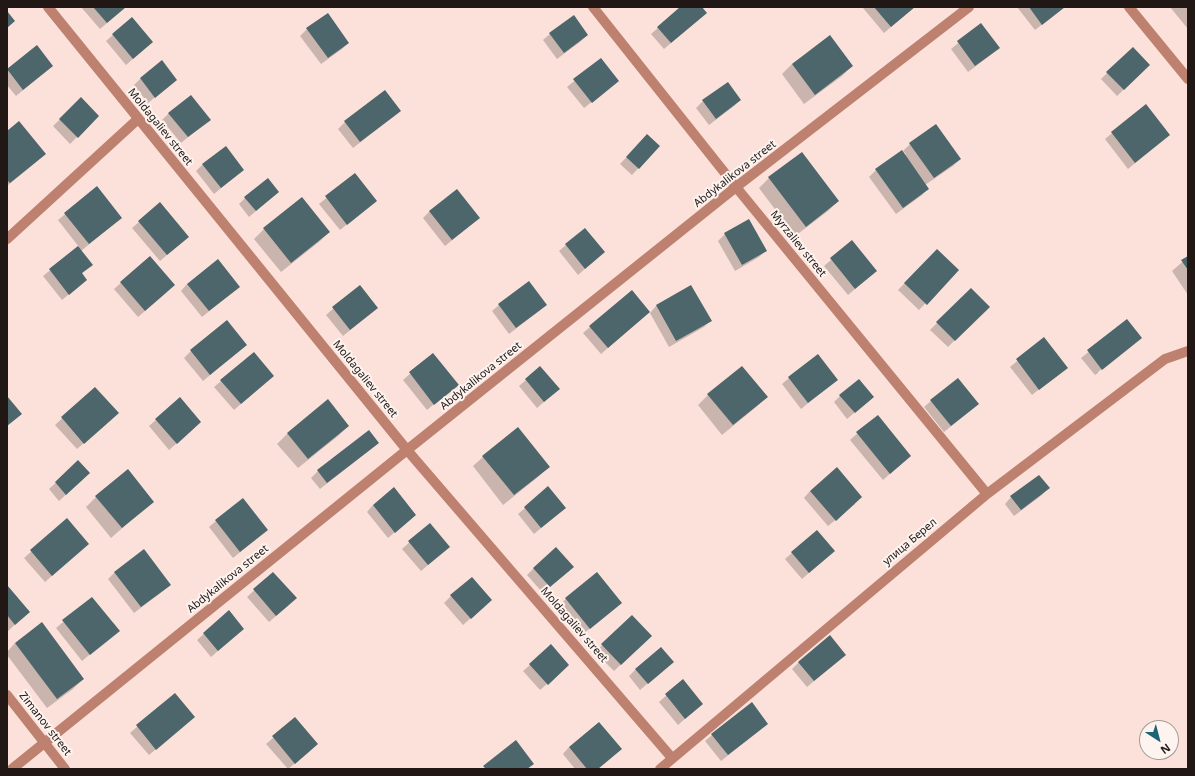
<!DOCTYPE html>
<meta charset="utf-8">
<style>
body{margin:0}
#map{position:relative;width:1195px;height:776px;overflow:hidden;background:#fce1da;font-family:"Noto Sans",sans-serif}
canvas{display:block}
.frame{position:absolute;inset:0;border:8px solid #211816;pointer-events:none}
.north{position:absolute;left:1139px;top:720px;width:40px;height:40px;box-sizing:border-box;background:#fdf3ef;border:1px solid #a59b98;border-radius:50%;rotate:144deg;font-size:11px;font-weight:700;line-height:16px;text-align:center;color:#211816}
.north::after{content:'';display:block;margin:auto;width:14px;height:18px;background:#1c6572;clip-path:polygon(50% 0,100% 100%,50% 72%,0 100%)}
</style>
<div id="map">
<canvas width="1195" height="776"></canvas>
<div class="frame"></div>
<div class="north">N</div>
</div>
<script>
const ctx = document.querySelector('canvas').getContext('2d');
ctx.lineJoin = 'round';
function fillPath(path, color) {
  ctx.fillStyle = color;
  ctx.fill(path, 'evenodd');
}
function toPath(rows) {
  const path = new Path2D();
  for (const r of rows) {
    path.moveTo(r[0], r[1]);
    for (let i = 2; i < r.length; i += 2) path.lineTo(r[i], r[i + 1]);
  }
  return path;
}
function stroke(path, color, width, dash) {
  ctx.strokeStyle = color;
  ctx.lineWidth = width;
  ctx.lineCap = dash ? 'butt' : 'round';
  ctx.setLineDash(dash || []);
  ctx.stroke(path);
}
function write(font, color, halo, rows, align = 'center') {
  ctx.font = font + ' "Noto Sans",sans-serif';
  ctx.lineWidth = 4;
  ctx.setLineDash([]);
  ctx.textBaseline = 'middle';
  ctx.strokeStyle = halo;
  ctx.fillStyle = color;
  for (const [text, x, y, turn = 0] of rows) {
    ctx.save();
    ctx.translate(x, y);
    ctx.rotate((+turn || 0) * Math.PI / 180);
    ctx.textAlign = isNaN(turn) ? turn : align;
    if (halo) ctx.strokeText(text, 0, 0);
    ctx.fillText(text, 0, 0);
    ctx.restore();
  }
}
const shadow = toPath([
 [81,7,126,7,100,29],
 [682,7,700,7,699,19,664,49,651,34],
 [864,7,914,7,884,33,863,8],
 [1017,7,1065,7,1035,30],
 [1170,7,1188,7,1188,29],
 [132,18,152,42,126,65,106,41],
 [981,24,999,48,992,54,968,72,951,49],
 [307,29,348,43,342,49,321,64,300,36],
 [550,34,587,35,580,42,557,59,543,40],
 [830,37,852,66,842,76,804,104,782,74,792,64],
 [36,46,52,66,16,96,7,85,7,70],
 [1133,48,1149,65,1117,96,1101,79],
 [601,59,618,81,584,108,567,87],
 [141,78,176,80,148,103,134,85],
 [81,99,98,116,70,144,53,126],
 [740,100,734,106,709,125,696,108,703,101],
 [1145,106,1169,135,1128,169,1105,139],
 [400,111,393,117,353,148,338,129,345,122],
 [169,113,209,120,181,143,162,120],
 [936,125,960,159,953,166,925,185,928,188,922,195,896,214,869,177,876,170,901,152,904,156,906,154,903,151,910,144],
 [7,132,45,154,35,163,7,186],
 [641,142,659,146,632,175,620,164],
 [203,164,243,170,214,194,196,171],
 [355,175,376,201,340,230,319,204],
 [769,178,838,201,828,211,795,236,759,188],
 [97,188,121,218,81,251,91,265,81,274,86,280,62,300,43,276,79,247,58,220],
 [278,192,249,217,239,204,245,198],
 [430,211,479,218,445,246,423,218],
 [139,222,181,243,160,261,132,228],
 [264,229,329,232,319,242,281,272,254,239],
 [725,234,766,250,759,257,735,271,718,241],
 [852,242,876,271,848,295,824,266],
 [566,245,604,252,578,275,559,251],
 [937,250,958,270,919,310,898,290],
 [150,257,167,292,138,317,114,289],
 [1188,257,1188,295,1172,271],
 [187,284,239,287,202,317,181,291],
 [359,286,370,314,343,336,326,315],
 [691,286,710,321,704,327,669,347,650,313,656,306],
 [971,289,988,307,948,347,930,330],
 [499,305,546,305,539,311,509,334,492,311],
 [649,312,601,354,583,333,590,327],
 [1127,321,1141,338,1098,372,1098,373,1095,375,1081,358],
 [1044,339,1066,368,1032,395,1010,367],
 [246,345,203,381,184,358,191,351],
 [432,354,457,385,427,410,403,380],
 [789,378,836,380,801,409,782,384],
 [526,380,552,395,537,408,519,386],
 [221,381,266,382,234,410,214,387],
 [95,388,111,420,77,449,55,425],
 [708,395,766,397,756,407,722,435,698,405],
 [840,396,873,397,847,419,834,402],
 [180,399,193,429,169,450,149,426],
 [327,401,348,426,338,436,298,468,277,444,287,434],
 [931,401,971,410,944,432,924,407],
 [877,416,910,456,883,480,850,440],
 [378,443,371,449,320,489,311,478,318,471],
 [483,457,548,467,538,477,503,505,473,466],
 [78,462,82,480,59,501,49,489],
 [128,471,153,501,111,538,86,507,96,497],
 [1048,488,1042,495,1014,516,1005,504,1011,497],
 [810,491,855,504,828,526,804,498],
 [373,505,415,515,388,538,367,512],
 [525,508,565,508,534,534,518,514],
 [67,520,88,544,45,582,24,558],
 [216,521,267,530,233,558,209,527],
 [430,524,449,547,421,571,402,549],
 [817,531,834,551,802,579,785,559],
 [534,568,566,573,543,593,527,575],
 [115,572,170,585,163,591,134,613,108,579],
 [273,573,289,605,269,622,247,597],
 [7,586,22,618,8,631,7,629],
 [451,596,491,600,463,625,444,603],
 [92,598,118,631,82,661,56,628],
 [566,599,614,609,583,634,559,605],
 [229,612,236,635,211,657,197,640],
 [632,616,651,636,614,671,595,652],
 [15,643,83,679,73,689,47,708,7,655,7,652],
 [838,661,807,687,792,669,799,662],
 [673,662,640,690,629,676,636,669],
 [530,665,561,672,540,690,523,671],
 [683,681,695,710,678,725,659,702],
 [175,694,194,717,149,755,130,733],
 [295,719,310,751,288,769,266,744],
 [767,724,760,730,721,761,705,741,712,735],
 [569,747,598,769,575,769,563,754]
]);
const building = toPath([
 [93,7,126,7,107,23],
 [680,7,702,7,707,13,671,43,657,27],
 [874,7,915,7,891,27],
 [1029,7,1065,7,1042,25],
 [7,11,15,21,7,28],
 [328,13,349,43,328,58,306,28],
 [574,15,588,35,564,53,549,33],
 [132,17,153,42,133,59,112,34],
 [981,23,1000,48,975,66,957,41],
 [830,35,853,66,815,95,792,64],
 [37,45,53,66,23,90,7,69],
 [1133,47,1150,65,1124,90,1106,72],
 [601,58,619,81,592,103,573,79],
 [162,60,177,80,155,98,140,78],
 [728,82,741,100,716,119,702,100],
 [385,90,401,111,360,142,344,121],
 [191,95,211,120,188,137,168,113],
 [81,97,99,116,78,138,59,119],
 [1146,104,1170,135,1135,163,1111,132],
 [19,121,46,154,10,183,7,180,7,131],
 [936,124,961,159,934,178,909,143],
 [647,134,660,146,639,169,626,157],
 [226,146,244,170,221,188,202,164],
 [902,150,929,189,903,208,875,169],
 [802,152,839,201,806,227,768,177],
 [355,173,377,201,347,225,325,196],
 [268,178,279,192,256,211,244,197],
 [97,186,122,218,89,244,64,213],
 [457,189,480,218,452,240,429,211],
 [302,197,330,232,291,263,263,228],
 [160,202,189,237,167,255,138,221],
 [749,219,767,251,742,265,724,233],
 [585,228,605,252,585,269,565,244],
 [852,240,877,271,855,289,830,258],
 [78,246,93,265,82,273,87,280,69,295,49,269],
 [937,249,959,270,927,305,904,283],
 [150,256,175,285,145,311,120,282],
 [1188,256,1188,270,1181,260],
 [218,259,240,287,209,311,187,284],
 [529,281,547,305,516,328,498,304],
 [360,285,378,308,350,330,332,307],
 [691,285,712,321,676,341,656,305],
 [971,288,990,307,955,341,936,322],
 [632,290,650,312,608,348,589,326],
 [1127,319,1142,338,1102,370,1087,350],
 [227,320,247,345,210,375,190,350],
 [1044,337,1068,368,1039,390,1016,359],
 [254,352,274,376,241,404,220,380],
 [433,353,459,385,434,405,409,372],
 [818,354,838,380,808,403,788,377],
 [540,366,560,389,544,402,525,379],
 [742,366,768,397,733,425,707,394],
 [958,378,979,404,951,426,930,400],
 [859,379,874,397,855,413,839,395],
 [95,387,119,413,84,444,61,417],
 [7,396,22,414,7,426],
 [180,397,201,422,177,444,155,419],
 [328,399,349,426,308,459,287,433],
 [878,415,911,456,890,474,856,432],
 [518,427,550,467,514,495,482,456],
 [369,430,379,443,327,483,317,470],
 [78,460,90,473,66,495,55,482],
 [837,467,862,497,836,521,810,491],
 [128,469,154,502,122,528,95,496],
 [1039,475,1050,488,1021,510,1010,496],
 [548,486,566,508,541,528,524,507],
 [394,487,416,515,395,533,373,505],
 [243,498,268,530,240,552,215,520],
 [67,518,89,544,52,576,30,550],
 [430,523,450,547,428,565,408,541],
 [817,530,835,551,809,573,791,552],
 [556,547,574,567,550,587,533,568],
 [144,549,171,585,141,607,114,572],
 [273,572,297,598,276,616,253,589],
 [597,572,622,603,590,629,565,598],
 [472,577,492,600,471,619,450,595],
 [7,585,30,612,15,625,7,615],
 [92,597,120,631,90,655,62,620],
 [229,610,244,629,218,651,203,633],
 [632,615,652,636,621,665,601,644],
 [42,622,84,679,57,699,15,643],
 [830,635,846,655,814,681,798,662],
 [551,644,569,665,548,685,529,664],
 [661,647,674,662,648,684,635,669],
 [683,679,703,704,685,719,665,694],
 [175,693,195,717,156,750,136,725],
 [752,702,768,724,728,755,711,734],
 [295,717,318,744,295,764,272,736],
 [599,722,622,749,598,769,587,769,569,747],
 [516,740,534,764,527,769,486,769,483,766]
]);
const service = toPath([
 [7,239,138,119]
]);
const minor = toPath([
 [48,7,407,450,672,758],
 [593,7,736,187,987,494],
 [1129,7,1188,79],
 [7,695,65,769],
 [12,769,407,450,736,187,969,7],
 [660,769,987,494,1165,359,1188,351]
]);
const streetNames = [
 ["Moldagaliev street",160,127,51],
 ["Abdykalikova street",735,174,-38],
 ["Myrzaliev street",798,244,51],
 ["Abdykalikova street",481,376,-39],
 ["Moldagaliev street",365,379,51],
 ["улица Берел",910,542,-40],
 ["Abdykalikova street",228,579,-39],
 ["Moldagaliev street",574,625,49],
 ["Zimanov street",45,724,52]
];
fillPath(shadow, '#0003');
fillPath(building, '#4c666b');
stroke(service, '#be816f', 10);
stroke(minor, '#be816f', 10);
write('11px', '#211816', '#fdf3ef', streetNames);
</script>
